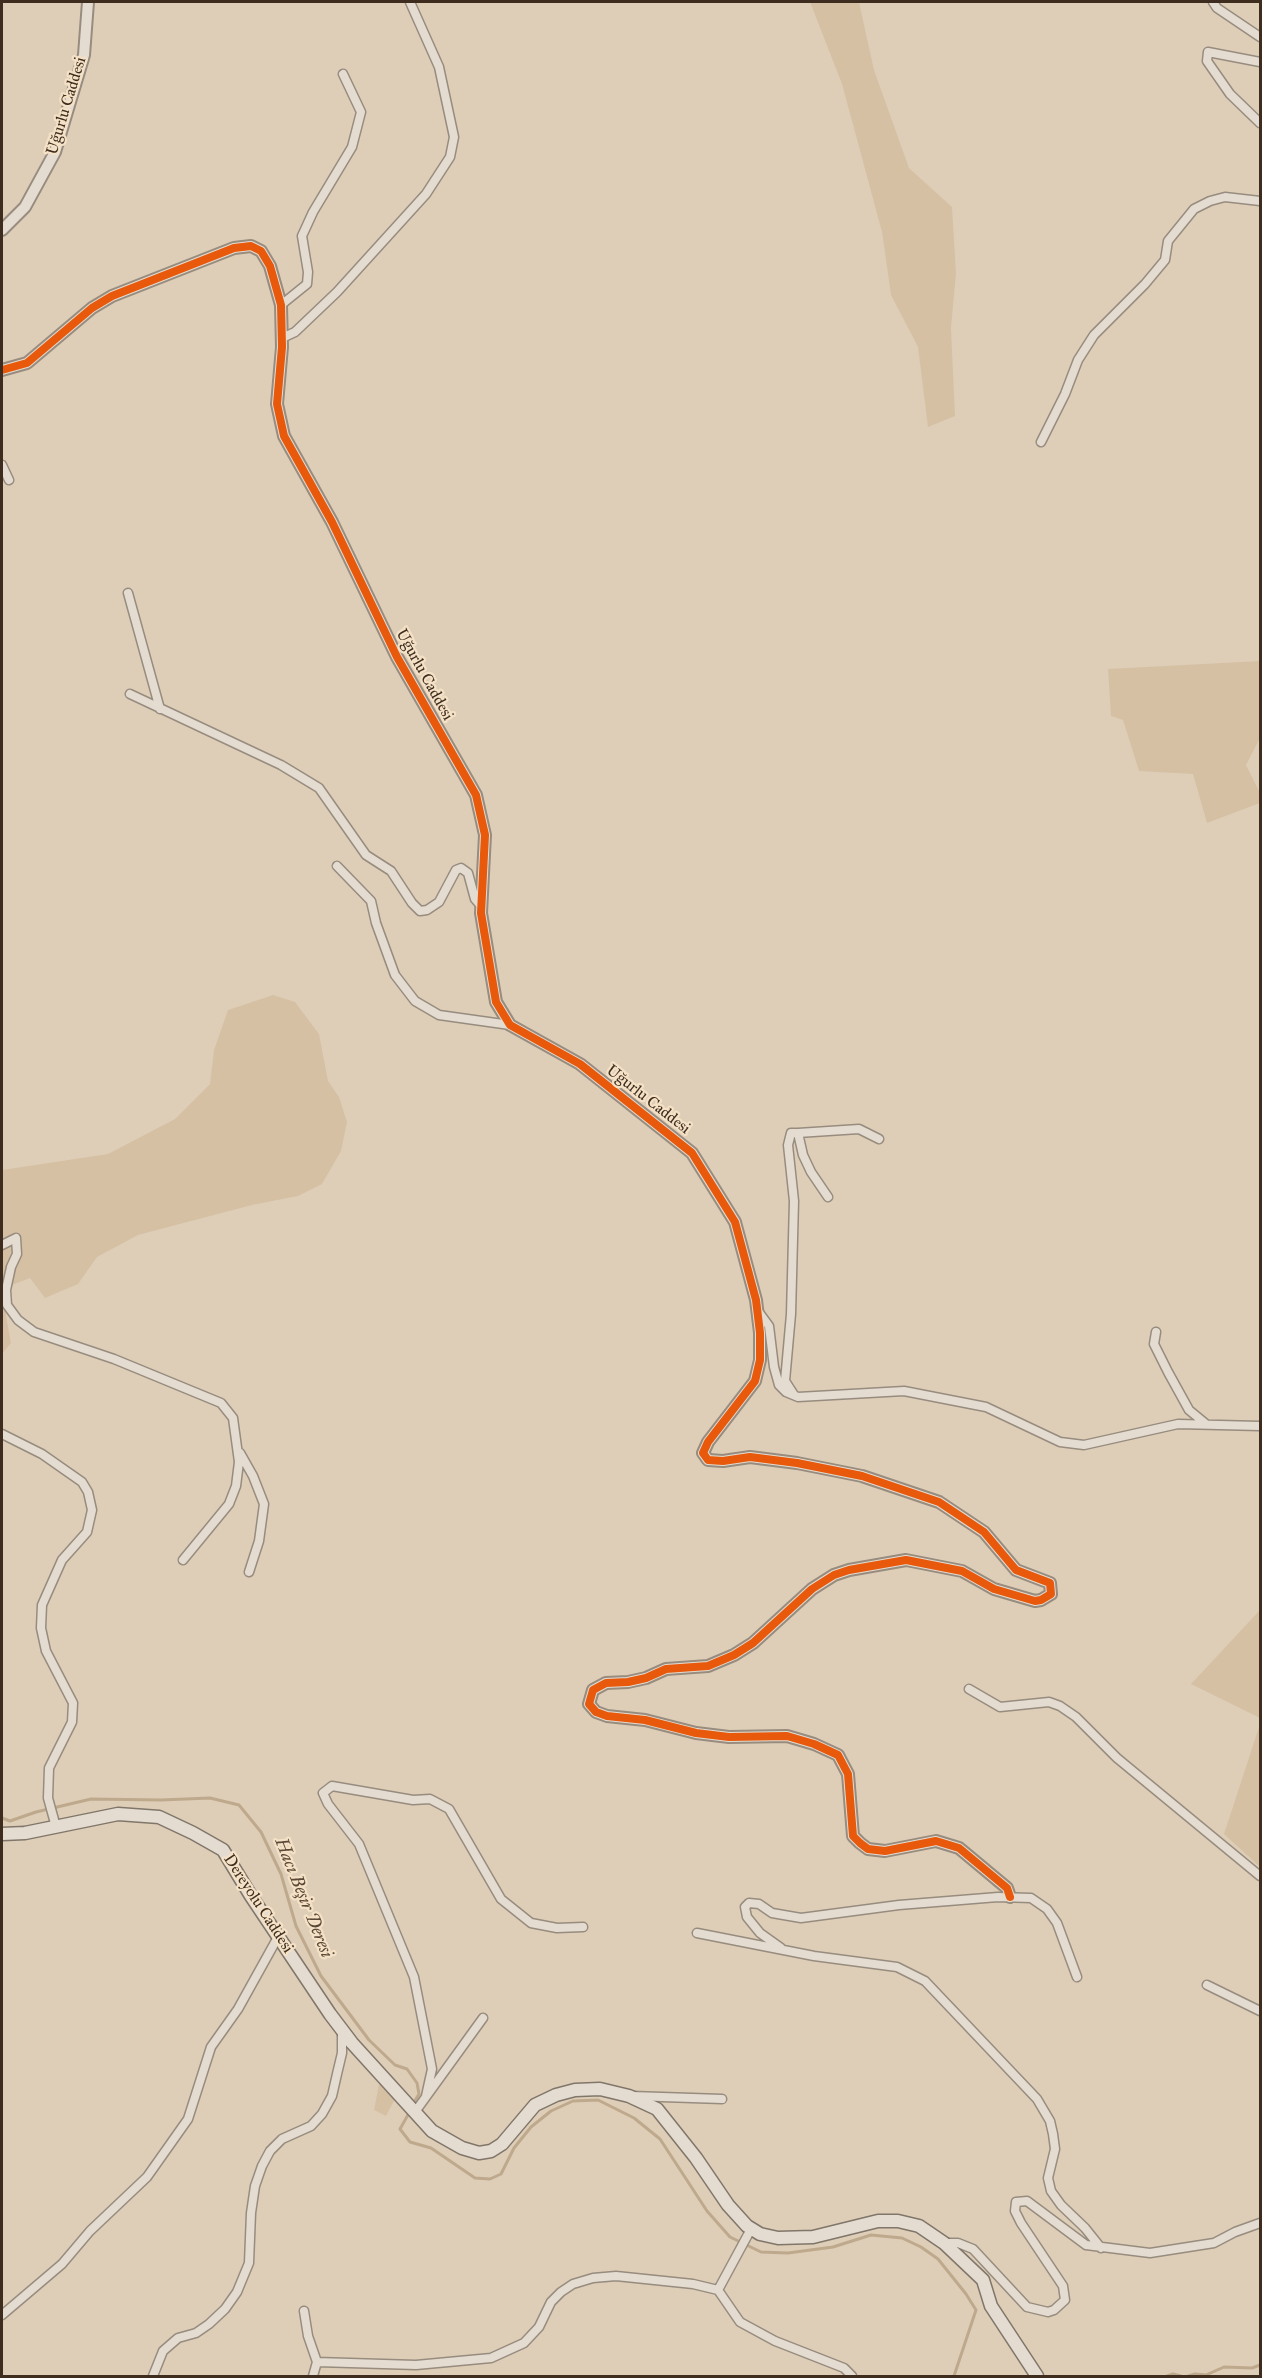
<!DOCTYPE html>
<meta charset="utf-8">
<style>
body{margin:0}
#map{position:relative;width:1262px;height:2378px;overflow:hidden;background:#deceb8;font-family:"IM FELL Great Primer",serif}
canvas{display:block}
.frame{position:absolute;inset:0;border:3px solid #3e2d1f;pointer-events:none}
</style>
<div id="map">
<canvas width="1262" height="2378"></canvas>
<div class="frame"></div>
</div>
<script>
const ctx = document.querySelector('canvas').getContext('2d');
ctx.lineJoin = 'round';
function fillPath(path, color) {
  ctx.fillStyle = color;
  ctx.fill(path, 'evenodd');
}
function toPath(rows) {
  const path = new Path2D();
  for (const r of rows) {
    path.moveTo(r[0], r[1]);
    for (let i = 2; i < r.length; i += 2) path.lineTo(r[i], r[i + 1]);
  }
  return path;
}
function stroke(path, color, width, dash) {
  ctx.strokeStyle = color;
  ctx.lineWidth = width;
  ctx.lineCap = dash ? 'butt' : 'round';
  ctx.setLineDash(dash || []);
  ctx.stroke(path);
}
function write(font, color, halo, rows, align = 'center') {
  ctx.font = font + ' "IM FELL Great Primer",serif';
  ctx.lineWidth = 4.5;
  ctx.setLineDash([]);
  ctx.textBaseline = 'middle';
  ctx.strokeStyle = halo;
  ctx.fillStyle = color;
  for (const [text, x, y, turn = 0] of rows) {
    ctx.save();
    ctx.translate(x, y);
    ctx.rotate((+turn || 0) * Math.PI / 180);
    ctx.textAlign = isNaN(turn) ? turn : align;
    if (halo) ctx.strokeText(text, 0, 0);
    ctx.fillText(text, 0, 0);
    ctx.restore();
  }
}
const green = toPath([
 [810,2,859,2,874,70,909,168,952,207,956,273,951,328,955,416,928,427,918,347,891,295,882,232,842,84],
 [1260,661,1260,738,1246,765,1260,793,1260,803,1207,823,1193,774,1139,771,1123,720,1111,716,1108,669],
 [273,995,295,1002,319,1034,328,1081,339,1097,347,1122,341,1151,322,1184,298,1196,252,1205,138,1235,97,1257,78,1284,45,1298,30,1278,12,1285,6,1316,11,1343,2,1354,2,1170,108,1154,175,1119,210,1084,214,1050,228,1010],
 [1260,1610,1260,1718,1191,1684],
 [1260,1724,1260,1867,1224,1834],
 [380,2079,396,2097,386,2116,374,2110]
]);
const stream = toPath([
 [2,1818,10,1821,36,1812,91,1799,161,1800,210,1798,239,1805,261,1832,281,1874,296,1926,321,1976,369,2040,395,2065,407,2069,417,2083,419,2094,413,2104],
 [409,2113,400,2129,410,2142,431,2148,475,2178,490,2179,501,2174,514,2148,531,2127,551,2111,573,2101,598,2100,634,2118,660,2139,707,2211,730,2237,761,2252,788,2253,833,2247,871,2235,902,2238,921,2247,938,2259,966,2294,976,2310,954,2376],
 [1167,2376,1173,2374,1181,2376],
 [1188,2376,1195,2374,1206,2375,1224,2367,1252,2368,1260,2365]
]);
const minor = toPath([
 [1213,2,1217,8,1260,37],
 [1260,62,1208,52,1207,61,1230,94,1260,123],
 [281,305,307,284,308,272,302,236,313,212,352,147,361,112,343,74],
 [282,338,295,332,337,292,426,194,450,157,454,137,439,67,410,2],
 [1041,442,1065,394,1078,360,1094,335,1145,284,1165,260,1168,241,1194,209,1210,201,1225,197,1260,201],
 [2,465,9,480],
 [128,593,160,709],
 [130,694,281,765,319,788,366,855,391,871,412,903,420,911,427,910,439,902,456,870,461,868,468,873,475,899,481,906],
 [337,866,371,901,376,923,395,975,415,1001,439,1015,510,1025],
 [798,1133,859,1129,879,1139],
 [2,1245,16,1238,17,1254,11,1267,6,1290,7,1305,18,1320,34,1332,114,1359,221,1403,233,1418,239,1462,236,1486,229,1504,183,1560],
 [758,1311,769,1326,774,1367,779,1385,786,1392,798,1397,904,1391,986,1407,1060,1442,1084,1445,1178,1424,1260,1426],
 [1156,1332,1154,1344,1168,1372,1189,1410,1206,1424],
 [794,1395,785,1381,791,1314,794,1201,788,1145,791,1133,798,1133,803,1155,811,1172,828,1197],
 [2,1434,42,1454,82,1482,88,1492,92,1510,87,1532,62,1560,42,1605,41,1628,46,1651,73,1703,72,1722,49,1768,48,1798,56,1827],
 [240,1453,253,1476,264,1504,259,1541,249,1572],
 [969,1689,1000,1707,1049,1702,1060,1706,1076,1717,1117,1758,1260,1876],
 [697,1933,814,1956,897,1967,925,1981,1037,2099,1050,2121,1053,2134,1055,2149,1048,2178,1051,2191,1061,2205,1085,2228,1101,2248],
 [781,1948,760,1933,747,1917,745,1907,749,1903,759,1904,772,1913,801,1918,899,1905,998,1897,1031,1898,1047,1909,1057,1923,1077,1977],
 [1207,1985,1260,2011],
 [426,2096,432,2069,414,1977,359,1844,328,1804,323,1793,332,1786,413,1800,430,1799,449,1809,501,1899,531,1923,557,1928,583,1927],
 [632,2096,722,2099],
 [415,2112,483,2018],
 [944,2243,958,2243,973,2249,1027,2307,1048,2312,1054,2310,1065,2300,1063,2286,1021,2223,1015,2211,1016,2202,1027,2201,1086,2245,1150,2253,1214,2243,1235,2232,1260,2223],
 [718,2290,751,2229],
 [304,2311,308,2336,317,2362,313,2376],
 [2,2315,62,2264,90,2231,147,2177,188,2119,211,2047,238,2009,278,1937],
 [317,2362,416,2365,491,2358,524,2343,539,2327,551,2302,561,2292,573,2284,593,2278,616,2276,693,2284,718,2290,740,2322,775,2341,844,2368,852,2376],
 [153,2376,163,2351,178,2338,196,2333,209,2324,225,2309,237,2292,249,2263,251,2213,255,2186,262,2166,270,2151,282,2139,311,2126,322,2114,332,2096,337,2074,342,2053,342,2029]
]);
const tertiary = toPath([
 [2,230,25,207,55,152,84,55,88,2],
 [2,370,27,363,92,308,112,296,234,248,251,246,261,251,270,266,281,305,282,347,277,404,284,436,332,522,397,657,476,795,485,835,481,913,496,1002,510,1025,580,1064,692,1153,735,1222,756,1300,760,1333,760,1360,755,1381,708,1442,703,1453,708,1460,723,1461,750,1457,797,1463,862,1476,939,1502,984,1532,1016,1570,1050,1583,1051,1594,1041,1600,1035,1601,994,1589,962,1571,906,1560,849,1570,834,1575,812,1589,753,1643,734,1655,708,1666,666,1669,646,1678,628,1682,606,1683,593,1690,589,1704,596,1712,607,1716,645,1720,696,1733,729,1737,787,1736,814,1744,838,1755,848,1774,853,1836,860,1843,868,1849,885,1851,936,1841,959,1848,1007,1888,1010,1897]
]);
const secondary = toPath([
 [2,1834,25,1833,118,1814,159,1817,193,1833,223,1850,251,1896,330,2014,352,2043,432,2131,462,2148,479,2153,491,2151,502,2144,535,2105,556,2095,575,2090,600,2089,629,2096,657,2109,696,2158,728,2205,747,2226,760,2234,778,2238,813,2237,878,2221,898,2221,919,2226,944,2243,983,2280,991,2306,1037,2376]
]);
const cycleway = toPath([
 [2,370,27,363,92,308,112,296,234,248,251,246,261,251,270,266,281,305,282,347,277,404,284,436,332,522,397,657,476,795,485,835,481,913,496,1002,510,1025,580,1064,692,1153,735,1222,756,1300,760,1333,760,1360,755,1381,708,1442,703,1453,708,1460,723,1461,750,1457,797,1463,862,1476,939,1502,984,1532,1016,1570,1050,1583,1051,1594,1041,1600,1035,1601,994,1589,962,1571,906,1560,849,1570,834,1575,812,1589,753,1643,734,1655,708,1666,666,1669,646,1678,628,1682,606,1683,593,1690,589,1704,596,1712,607,1716,645,1720,696,1733,729,1737,787,1736,814,1744,838,1755,848,1774,853,1836,860,1843,868,1849,885,1851,936,1841,959,1848,1007,1888,1010,1897]
]);
const streetNames = [
 ["Uğurlu Caddesi",67,106,-73],
 ["Uğurlu Caddesi",424,675,61],
 ["Uğurlu Caddesi",648,1100,38],
 ["Dereyolu Caddesi",258,1904,57]
];
const waterNames = [
 ["Hacı Beşir Deresi",303,1898,68]
];
fillPath(green, '#d6c0a3');
stroke(stream, '#bfa98c', 3);
stroke(minor, '#978c7e', 11);
stroke(tertiary, '#978c7e', 14);
stroke(secondary, '#807669', 15);
stroke(minor, '#e4dcd1', 8);
stroke(tertiary, '#e4dcd1', 10);
stroke(secondary, '#e4dcd1', 12);
stroke(cycleway, '#e8590c', 8);
write('16px', '#3e2d1f', '#f4e1c6', streetNames);
write('italic 18px', '#5b4836', '#f4e1c6', waterNames);
</script>
